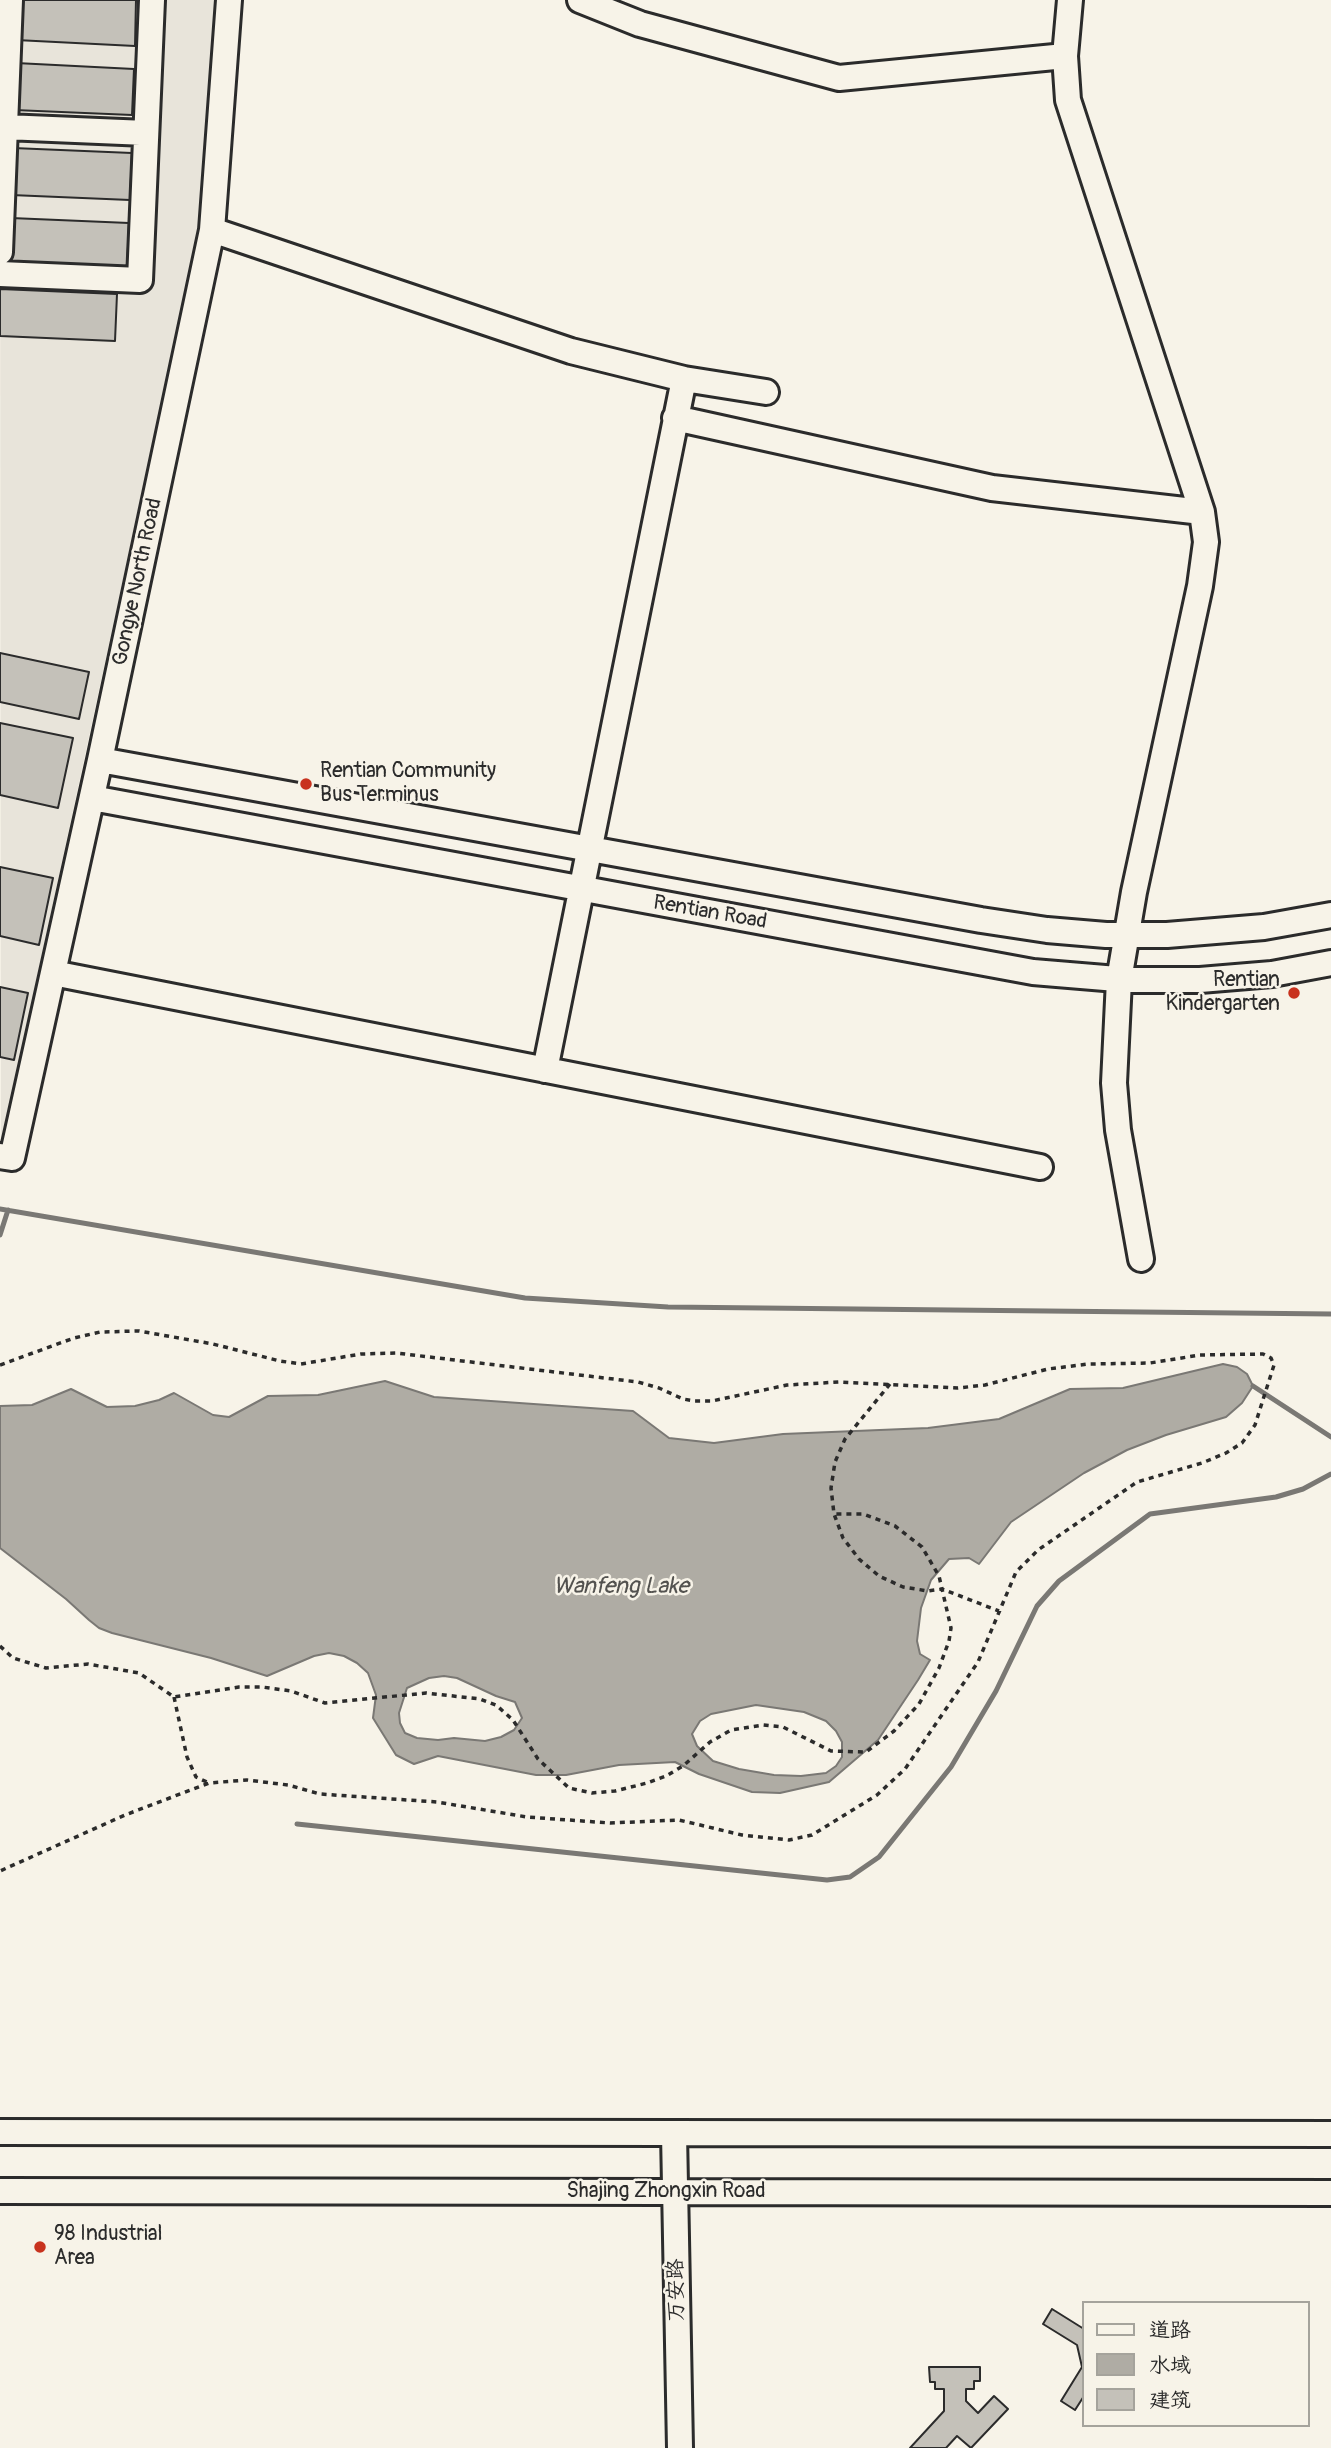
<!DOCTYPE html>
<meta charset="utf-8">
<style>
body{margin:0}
#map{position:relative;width:1331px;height:2448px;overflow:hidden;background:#f7f3e8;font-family:Pangolin,"LXGW WenKai TC",sans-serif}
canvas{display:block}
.legend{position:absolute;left:1082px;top:2301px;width:228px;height:126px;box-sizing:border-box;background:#f7f3e8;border:2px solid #a5a39c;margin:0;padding:9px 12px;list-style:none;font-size:21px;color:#2b2b2b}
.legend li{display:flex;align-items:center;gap:14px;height:35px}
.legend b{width:35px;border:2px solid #a5a39c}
</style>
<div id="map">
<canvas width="1331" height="2448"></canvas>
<ul class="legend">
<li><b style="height:9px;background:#f7f3e8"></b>道路</li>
<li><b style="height:19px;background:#afaca4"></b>水域</li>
<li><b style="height:19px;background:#c4c1b9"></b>建筑</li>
</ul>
</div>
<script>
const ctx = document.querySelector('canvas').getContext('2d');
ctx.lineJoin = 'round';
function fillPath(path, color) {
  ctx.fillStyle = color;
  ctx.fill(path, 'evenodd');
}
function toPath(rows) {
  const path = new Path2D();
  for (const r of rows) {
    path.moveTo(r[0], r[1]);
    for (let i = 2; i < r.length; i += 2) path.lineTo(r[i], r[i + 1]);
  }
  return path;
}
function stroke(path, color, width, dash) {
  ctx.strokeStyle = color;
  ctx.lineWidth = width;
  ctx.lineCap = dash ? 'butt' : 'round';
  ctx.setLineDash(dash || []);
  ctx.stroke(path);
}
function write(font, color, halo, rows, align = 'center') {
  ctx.font = font + ' Pangolin,"LXGW WenKai TC",sans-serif';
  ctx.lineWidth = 5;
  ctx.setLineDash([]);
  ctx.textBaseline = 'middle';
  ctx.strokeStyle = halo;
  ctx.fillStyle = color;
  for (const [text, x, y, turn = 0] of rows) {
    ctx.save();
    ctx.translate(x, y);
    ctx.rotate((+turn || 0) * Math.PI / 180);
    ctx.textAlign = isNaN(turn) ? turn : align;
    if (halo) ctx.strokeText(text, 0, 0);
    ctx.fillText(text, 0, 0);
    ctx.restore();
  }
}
const built = toPath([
 [0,0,216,0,203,209,1,1144]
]);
const water = toPath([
 [1223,1364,1237,1367,1247,1374,1253,1386,1242,1403,1226,1417,1166,1435,1127,1450,1084,1473,1011,1522,979,1564,969,1558,949,1559,931,1580,921,1608,917,1641,920,1654,930,1660,918,1680,878,1740,829,1782,780,1793,752,1792,699,1774,675,1762,619,1765,566,1775,536,1775,438,1756,414,1764,396,1755,373,1718,376,1695,368,1673,357,1663,344,1656,329,1653,314,1656,267,1676,211,1658,112,1633,99,1628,89,1620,66,1599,0,1548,0,1406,32,1405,71,1389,107,1407,135,1406,159,1400,174,1393,213,1415,229,1417,268,1396,318,1395,385,1381,434,1397,633,1411,669,1438,714,1443,783,1434,928,1428,999,1419,1070,1389,1123,1388,1223,1364],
 [444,1676,457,1678,496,1696,515,1702,522,1718,514,1730,501,1737,485,1741,454,1738,438,1740,417,1738,405,1733,400,1723,399,1713,407,1688,429,1678,444,1676],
 [756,1705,804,1712,826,1721,836,1731,842,1742,842,1757,836,1766,826,1773,801,1776,774,1775,739,1769,713,1761,697,1746,692,1734,700,1721,711,1714,756,1705]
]);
const stream = toPath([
 [0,1209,525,1298,668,1307,1331,1314],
 [0,1235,8,1210],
 [1253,1386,1331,1437],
 [297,1824,827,1880,850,1877,879,1857,951,1767,996,1691,1037,1606,1059,1581,1150,1514,1276,1497,1303,1489,1331,1474]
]);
const building = toPath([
 [18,0,136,0,135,46,16,40,18,0],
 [16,63,134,69,132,115,14,110,16,63],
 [13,148,132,153,130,200,11,195,13,148],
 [11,218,129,223,127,270,9,265,11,218],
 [0,289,117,294,115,341,0,336,0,289],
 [0,653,89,672,79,719,0,702,0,653],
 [0,723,73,738,58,808,0,795,0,723],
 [0,867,53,878,39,945,0,936,0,867],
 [0,987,28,993,14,1060,0,1057,0,987],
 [1052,2309,1084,2329,1084,2396,1075,2410,1061,2401,1082,2367,1077,2345,1043,2324,1052,2309],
 [929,2367,980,2367,980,2381,974,2381,974,2389,966,2389,966,2401,978,2413,994,2396,1008,2409,971,2448,957,2436,946,2448,910,2448,944,2411,944,2389,935,2389,935,2382,930,2382,929,2367]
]);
const path = toPath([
 [0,1365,74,1338,100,1332,139,1331,213,1344,280,1361,301,1364,361,1354,396,1353,638,1382,659,1388,683,1399,695,1401,712,1401,787,1385,839,1382,958,1388,985,1385,1048,1369,1088,1364,1150,1363,1200,1355,1263,1354,1271,1358,1274,1365,1255,1425,1242,1443,1226,1453,1202,1463,1137,1482,1038,1550,1016,1572,978,1662,905,1769,877,1795,812,1835,789,1840,742,1835,679,1820,610,1823,527,1817,437,1802,320,1794,288,1785,247,1780,209,1783,125,1815,0,1871],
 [890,1384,845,1439,835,1462,831,1488,834,1514,843,1538,859,1559,879,1576,903,1587,928,1591,942,1589,999,1611],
 [0,1646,13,1658,46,1668,88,1664,139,1673,174,1697,239,1687,262,1687,291,1691,325,1703,426,1693,480,1699,496,1705,513,1720,538,1759,569,1788,592,1793,615,1791,647,1783,666,1776,683,1766,710,1742,731,1730,763,1725,783,1727,831,1751,866,1752,894,1731,919,1704,939,1668,949,1641,951,1628,939,1576,922,1547,895,1526,863,1514,834,1514],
 [174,1697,187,1757,196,1777,209,1783]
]);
const minor = toPath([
 [580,0,640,24,839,78,1065,56],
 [1070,0,1065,56,1068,100,1202,512,1206,542,1200,586,1134,892,1119,980,1114,1083,1118,1130,1141,1259],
 [5,127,146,133],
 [212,230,571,351,684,379,766,392],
 [0,252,10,0],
 [0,274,140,280,152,0],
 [675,418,992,488,1202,512],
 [100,760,981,920,1047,930,1106,935,1167,935,1264,927,1331,915],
 [92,798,1033,972,1129,980,1200,980,1272,974,1331,963],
 [53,973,1040,1167],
 [545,1070,684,379],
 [0,1156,12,1158,100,760,212,230,229,0],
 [0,2132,1331,2134],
 [674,2133,680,2448],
 [0,2191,1331,2193]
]);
const markers = [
 [306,784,7,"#c8321e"],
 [1294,993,7,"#c8321e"],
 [40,2247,7,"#c8321e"]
];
const streetNames = [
 ["Gongye North Road",138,582,-78],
 ["Rentian Road",710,913,10],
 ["Shajing Zhongxin Road",666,2192],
 ["万安路",677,2290,-91]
];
const poiNames = [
 ["Rentian Community",320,772],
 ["Bus Terminus",320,796],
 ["Rentian",1280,981,"right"],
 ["Kindergarten",1280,1005,"right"],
 ["98 Industrial",54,2235],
 ["Area",54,2259]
];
const waterNames = [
 ["Wanfeng Lake",621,1587]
];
fillPath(built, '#e8e4da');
fillPath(water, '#afaca4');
stroke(water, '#7a7874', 2);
stroke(stream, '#7a7874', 5);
fillPath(building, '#c4c1b9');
stroke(building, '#2b2b2b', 2);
stroke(minor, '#2b2b2b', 30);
stroke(path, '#2b2b2b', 3.5, [5, 5]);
stroke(minor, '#f7f3e8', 24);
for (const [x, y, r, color] of markers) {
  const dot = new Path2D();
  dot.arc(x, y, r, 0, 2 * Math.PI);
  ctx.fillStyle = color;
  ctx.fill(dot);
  stroke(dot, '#f7f3e8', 2.5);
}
write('21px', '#2b2b2b', '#f7f3e8', streetNames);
write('21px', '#2b2b2b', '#f7f3e8', poiNames, 'left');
write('italic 23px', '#53524f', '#f7f3e8', waterNames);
</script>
